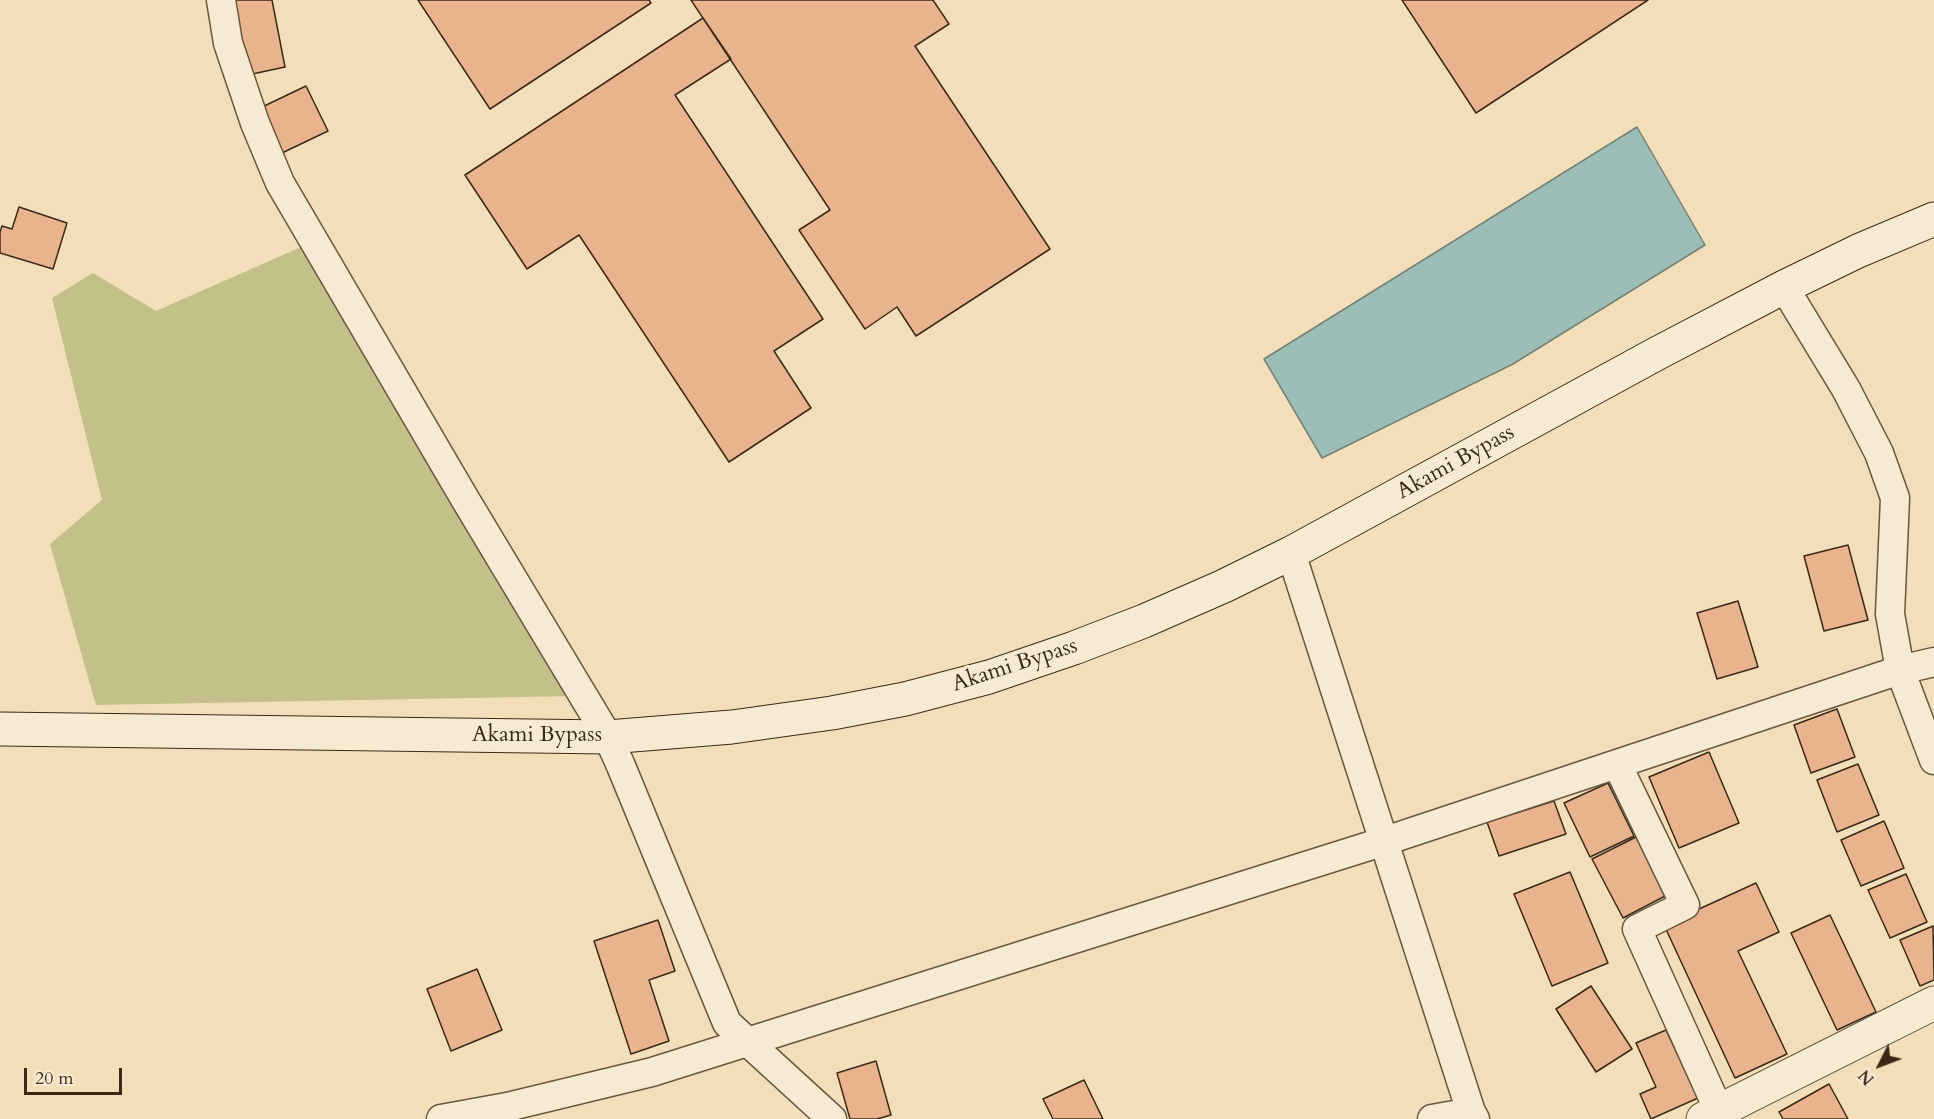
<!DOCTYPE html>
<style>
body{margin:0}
#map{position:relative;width:1934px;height:1119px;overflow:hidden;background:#f2dfb9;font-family:Cardo,serif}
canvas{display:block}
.north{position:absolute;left:1850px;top:1035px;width:60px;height:60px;-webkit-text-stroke:4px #f7ead2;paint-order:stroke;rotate:228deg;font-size:16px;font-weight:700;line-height:24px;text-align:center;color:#3a2917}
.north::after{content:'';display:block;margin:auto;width:21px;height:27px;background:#3a2917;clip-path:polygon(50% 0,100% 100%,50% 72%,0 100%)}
.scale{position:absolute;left:24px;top:1068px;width:98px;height:27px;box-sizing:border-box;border:3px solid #3a2917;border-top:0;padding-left:8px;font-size:18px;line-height:21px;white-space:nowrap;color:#3a2917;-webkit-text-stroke:4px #f7ead2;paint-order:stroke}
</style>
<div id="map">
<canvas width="1934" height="1119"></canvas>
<div class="north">N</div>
<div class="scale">20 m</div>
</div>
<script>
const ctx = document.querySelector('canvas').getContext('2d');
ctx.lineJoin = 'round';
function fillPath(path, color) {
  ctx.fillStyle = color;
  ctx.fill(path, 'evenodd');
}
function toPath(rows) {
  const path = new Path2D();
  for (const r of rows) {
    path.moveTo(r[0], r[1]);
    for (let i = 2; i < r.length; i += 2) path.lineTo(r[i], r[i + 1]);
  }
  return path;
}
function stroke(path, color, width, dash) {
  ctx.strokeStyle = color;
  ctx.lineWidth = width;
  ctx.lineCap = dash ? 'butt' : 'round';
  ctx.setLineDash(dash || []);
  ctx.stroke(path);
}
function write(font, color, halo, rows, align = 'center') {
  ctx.font = font + ' Cardo,serif';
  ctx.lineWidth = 6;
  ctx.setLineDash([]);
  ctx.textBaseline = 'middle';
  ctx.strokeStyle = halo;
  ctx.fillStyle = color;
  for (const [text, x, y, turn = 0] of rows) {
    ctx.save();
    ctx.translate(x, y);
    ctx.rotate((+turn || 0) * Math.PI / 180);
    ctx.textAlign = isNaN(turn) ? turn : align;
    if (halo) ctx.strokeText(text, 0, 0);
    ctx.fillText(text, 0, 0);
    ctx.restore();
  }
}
const green = toPath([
 [310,243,576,696,96,705,50,544,102,500,52,298,93,273,156,311]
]);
const water = toPath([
 [1637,127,1705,245,1513,364,1322,458,1264,359,1637,127]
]);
const building = toPath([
 [227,0,272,0,285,67,243,76,227,0],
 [418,0,649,0,651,3,490,109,418,0],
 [691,0,933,0,949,24,915,46,1050,249,916,336,897,307,865,329,799,230,830,210,691,0],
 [1402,0,1648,0,1476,113,1402,0],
 [703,18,731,59,675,95,823,319,774,351,811,408,729,462,579,235,527,269,465,175,703,18],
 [306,86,328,131,282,153,260,108,306,86],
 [19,207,67,223,53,269,0,253,0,232,2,226,12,229,19,207],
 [1848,545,1868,620,1824,631,1804,556,1848,545],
 [1738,601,1758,667,1717,679,1697,613,1738,601],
 [1837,709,1855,757,1811,773,1794,725,1837,709],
 [1709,752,1739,823,1679,848,1649,777,1709,752],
 [1858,764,1879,815,1837,832,1817,780,1858,764],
 [1608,783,1634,836,1590,857,1564,803,1608,783],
 [1554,801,1566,834,1499,856,1487,822,1554,801],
 [1884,821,1904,868,1861,886,1841,840,1884,821],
 [1636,837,1667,895,1623,918,1592,859,1636,837],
 [1570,872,1608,963,1552,986,1514,894,1570,872],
 [1906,874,1927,922,1890,938,1868,890,1906,874],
 [1756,883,1779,932,1738,951,1787,1054,1735,1078,1664,925,1756,883],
 [1830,915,1876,1012,1837,1030,1791,933,1830,915],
 [658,920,675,971,649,980,669,1041,631,1054,594,941,658,920],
 [1933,926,1934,980,1920,986,1900,940,1933,926],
 [477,969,502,1030,451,1051,427,989,477,969],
 [1591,986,1632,1049,1596,1072,1556,1009,1591,986],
 [1666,1030,1698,1098,1651,1119,1640,1094,1656,1087,1636,1043,1666,1030],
 [876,1061,891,1115,877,1119,850,1119,837,1073,876,1061],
 [1084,1080,1103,1119,1053,1119,1043,1099,1084,1080],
 [1829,1084,1848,1119,1783,1119,1779,1112,1829,1084]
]);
const minor = toPath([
 [221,0,228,43,255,123,280,183,465,499,608,737,621,766,727,1023,832,1119],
 [1784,287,1846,389,1879,453,1895,498,1890,614,1900,670,1934,760],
 [1291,553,1471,1112,1475,1119],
 [1617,764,1685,905,1637,929,1719,1111],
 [441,1119,507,1107,652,1072,1385,841,1900,670,1934,662],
 [1432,1119,1471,1112]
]);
const tertiary = toPath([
 [1703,1119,1934,1003]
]);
const secondary = toPath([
 [0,729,608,737,732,727,832,713,905,699,989,677,1074,648,1144,621,1224,586,1291,553,1656,354,1784,287,1858,251,1934,219]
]);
const streetNames = [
 ["Akami Bypass",1456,463,-29],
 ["Akami Bypass",1015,666,-18],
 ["Akami Bypass",537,736]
];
fillPath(green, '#c3c08a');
fillPath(water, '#9cbcb6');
stroke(water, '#758176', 1.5);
fillPath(building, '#e9b38e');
stroke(building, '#3a2917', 1.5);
stroke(minor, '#685640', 31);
stroke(tertiary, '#685640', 35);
stroke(secondary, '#3a2917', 35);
stroke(minor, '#f7ead2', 28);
stroke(tertiary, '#f7ead2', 33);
stroke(secondary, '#f7ead2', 33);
write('22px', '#3a2917', '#f7ead2', streetNames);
</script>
